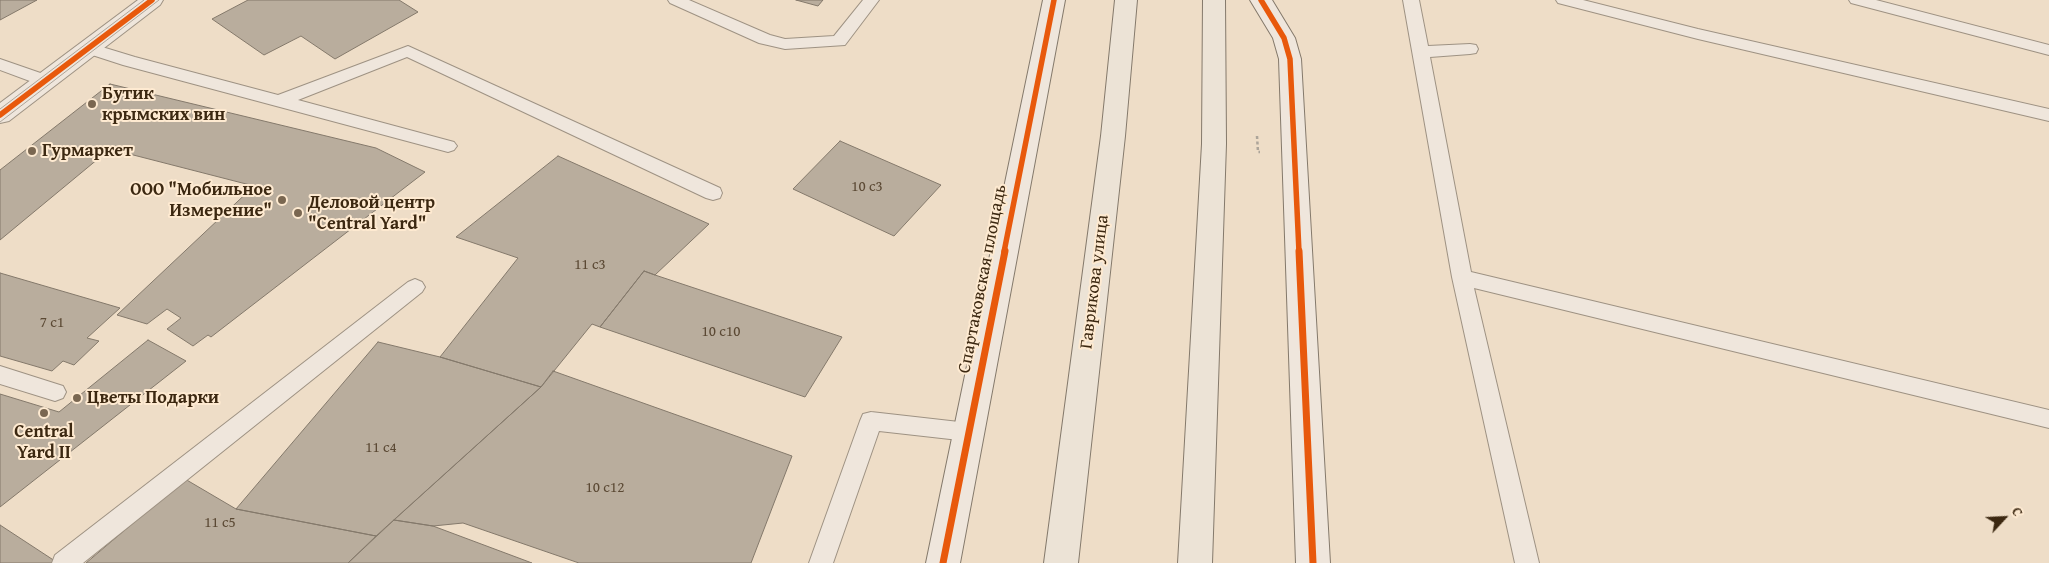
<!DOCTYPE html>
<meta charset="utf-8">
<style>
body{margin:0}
#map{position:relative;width:2049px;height:563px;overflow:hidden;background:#eeddc7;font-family:"Gentium Book Plus",serif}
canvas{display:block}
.north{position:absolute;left:1979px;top:493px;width:50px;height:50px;-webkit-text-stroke:4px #feead1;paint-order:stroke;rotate:65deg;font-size:14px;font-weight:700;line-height:20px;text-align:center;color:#3c2811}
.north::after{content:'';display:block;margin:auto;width:18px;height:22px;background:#3c2811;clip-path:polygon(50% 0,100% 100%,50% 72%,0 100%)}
</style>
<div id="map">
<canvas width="2049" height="563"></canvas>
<div class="north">С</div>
</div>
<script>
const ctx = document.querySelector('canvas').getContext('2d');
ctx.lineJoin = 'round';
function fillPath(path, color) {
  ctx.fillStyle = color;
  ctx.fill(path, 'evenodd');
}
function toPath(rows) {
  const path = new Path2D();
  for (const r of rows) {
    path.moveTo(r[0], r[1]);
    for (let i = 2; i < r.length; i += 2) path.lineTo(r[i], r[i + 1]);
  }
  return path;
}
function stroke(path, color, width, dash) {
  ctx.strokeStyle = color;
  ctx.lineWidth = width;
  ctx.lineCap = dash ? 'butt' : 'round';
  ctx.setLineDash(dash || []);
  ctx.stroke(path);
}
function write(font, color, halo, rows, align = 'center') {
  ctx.font = font + ' "Gentium Book Plus",serif';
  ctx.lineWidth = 4;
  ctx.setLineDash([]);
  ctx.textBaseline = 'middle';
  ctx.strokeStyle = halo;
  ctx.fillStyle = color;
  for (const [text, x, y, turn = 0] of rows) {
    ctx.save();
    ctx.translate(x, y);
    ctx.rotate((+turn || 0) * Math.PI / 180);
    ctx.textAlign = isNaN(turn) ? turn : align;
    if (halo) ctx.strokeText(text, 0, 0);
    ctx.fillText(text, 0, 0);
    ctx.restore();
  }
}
const building = toPath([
 [0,0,37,0,0,20,0,0],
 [248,0,399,0,418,12,335,59,301,36,264,55,212,19,248,0],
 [796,0,823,0,818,6,796,0],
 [110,84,376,148,425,172,211,337,208,335,193,346,167,329,181,318,167,309,147,324,117,315,254,186,110,149,0,240,0,170,110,84],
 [840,141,941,185,894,236,793,189,840,141],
 [558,156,709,224,655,275,644,271,600,327,592,324,541,387,440,357,518,258,456,237,558,156],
 [644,271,655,275,842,337,805,397,600,327,644,271],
 [0,273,120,308,87,338,99,341,74,365,63,361,52,371,0,356,0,273],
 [148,340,186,361,0,507,0,394,59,412,148,340],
 [378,342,440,357,541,387,376,536,236,509,378,342],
 [553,371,792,456,751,563,579,563,463,523,433,526,394,520,541,387,553,371],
 [185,479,236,509,376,536,348,563,86,563,185,479],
 [394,520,433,526,532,563,348,563,394,520],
 [0,525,58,563,0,563,0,525]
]);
const path = toPath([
 [1257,136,1258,152,1260,152]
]);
const lane = toPath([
 [668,0,689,0,770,35,785,39,834,36,863,0,879,0,845,45,785,49,759,43,670,3,668,0],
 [1403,0,1419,0,1428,46,1470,44,1476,45,1478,49,1476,53,1470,54,1430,57,1471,272,2049,410,2049,428,1474,288,1539,563,1515,563,1452,277,1403,0],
 [1556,0,1583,0,1698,29,2049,109,2049,121,1698,39,1558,3,1556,0],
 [1849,0,1876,0,2049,45,2049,55,1851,3,1849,0],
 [89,43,135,57,278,95,408,46,720,188,722,193,720,198,713,200,706,198,407,57,298,100,454,142,457,146,454,150,448,152,123,65,83,52,81,48,83,44,89,43],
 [0,59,52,77,54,81,52,85,46,87,0,70,0,59],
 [415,279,422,282,425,287,422,292,83,563,52,563,55,555,408,282,415,279],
 [0,366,63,386,66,392,63,398,55,401,0,384,0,366],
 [871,412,968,423,976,425,979,432,976,439,968,441,879,431,833,563,809,563,860,421,863,414,871,412]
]);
const street = toPath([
 [138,0,163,0,160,5,9,121,0,123,0,103,138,0]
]);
const secondary = toPath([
 [1043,0,1065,0,960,563,926,563,1043,0],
 [1250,0,1272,0,1295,38,1301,59,1330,563,1296,563,1279,59,1273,38,1250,0]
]);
const primary = toPath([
 [1115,0,1137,0,1125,136,1078,563,1044,563,1101,136,1115,0],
 [1203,0,1225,0,1226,144,1212,563,1178,563,1202,144,1203,0]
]);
const tram = toPath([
 [0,109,144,0],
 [0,122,159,0]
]);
const cyclewayFar1 = toPath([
 [1261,0,1284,38,1290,59,1299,252],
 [0,115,152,0],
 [1004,252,1054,0]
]);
const cycleway = toPath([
 [1299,251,1313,563],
 [943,563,1005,251]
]);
const markers = [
 [92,104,5,"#7a6751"],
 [32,151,5,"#7a6751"],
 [282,200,5,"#7a6751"],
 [298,213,5,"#7a6751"],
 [77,398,5,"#7a6751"],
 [44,413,5,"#7a6751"]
];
const numberNames = [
 ["10 с3",867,187],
 ["11 с3",590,265],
 ["7 с1",52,323],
 ["10 с10",721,332],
 ["11 с4",381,448],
 ["10 с12",605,488],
 ["11 с5",220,523]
];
const poiNames = [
 ["Бутик",102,94],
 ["крымских вин",102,115],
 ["Гурмаркет",42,151],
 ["ООО \"Мобильное",272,190,"right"],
 ["Измерение\"",272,211,"right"],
 ["Деловой центр",308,203],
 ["\"Central Yard\"",308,224],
 ["Цветы Подарки",87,398],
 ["Central",44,432,"center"],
 ["Yard II",44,453,"center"]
];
const streetNames = [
 ["Спартаковская площадь",983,279,-79],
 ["Гаврикова улица",1095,282,-83]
];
fillPath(building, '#b9ad9d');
stroke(building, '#84796b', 1);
stroke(lane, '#9e9283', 2);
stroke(street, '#9e9283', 2);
stroke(secondary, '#84796b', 2);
stroke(primary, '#84796b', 2);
stroke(path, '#ada59a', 2.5, [3, 2.5]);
fillPath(lane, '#efe6dc');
fillPath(street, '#efe6dc');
fillPath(secondary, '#efe6dc');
fillPath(primary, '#ece3d6');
stroke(tram, '#ada59a', 1);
stroke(cyclewayFar1, '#e8590c', 5.5);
stroke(cycleway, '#e8590c', 7);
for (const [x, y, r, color] of markers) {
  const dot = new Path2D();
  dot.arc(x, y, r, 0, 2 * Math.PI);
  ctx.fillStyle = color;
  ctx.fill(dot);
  stroke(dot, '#feead1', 2);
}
write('15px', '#5b4934', null, numberNames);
write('bold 18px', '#3c2811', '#feead1', poiNames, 'left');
write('18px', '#3c2811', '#feead1', streetNames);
</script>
